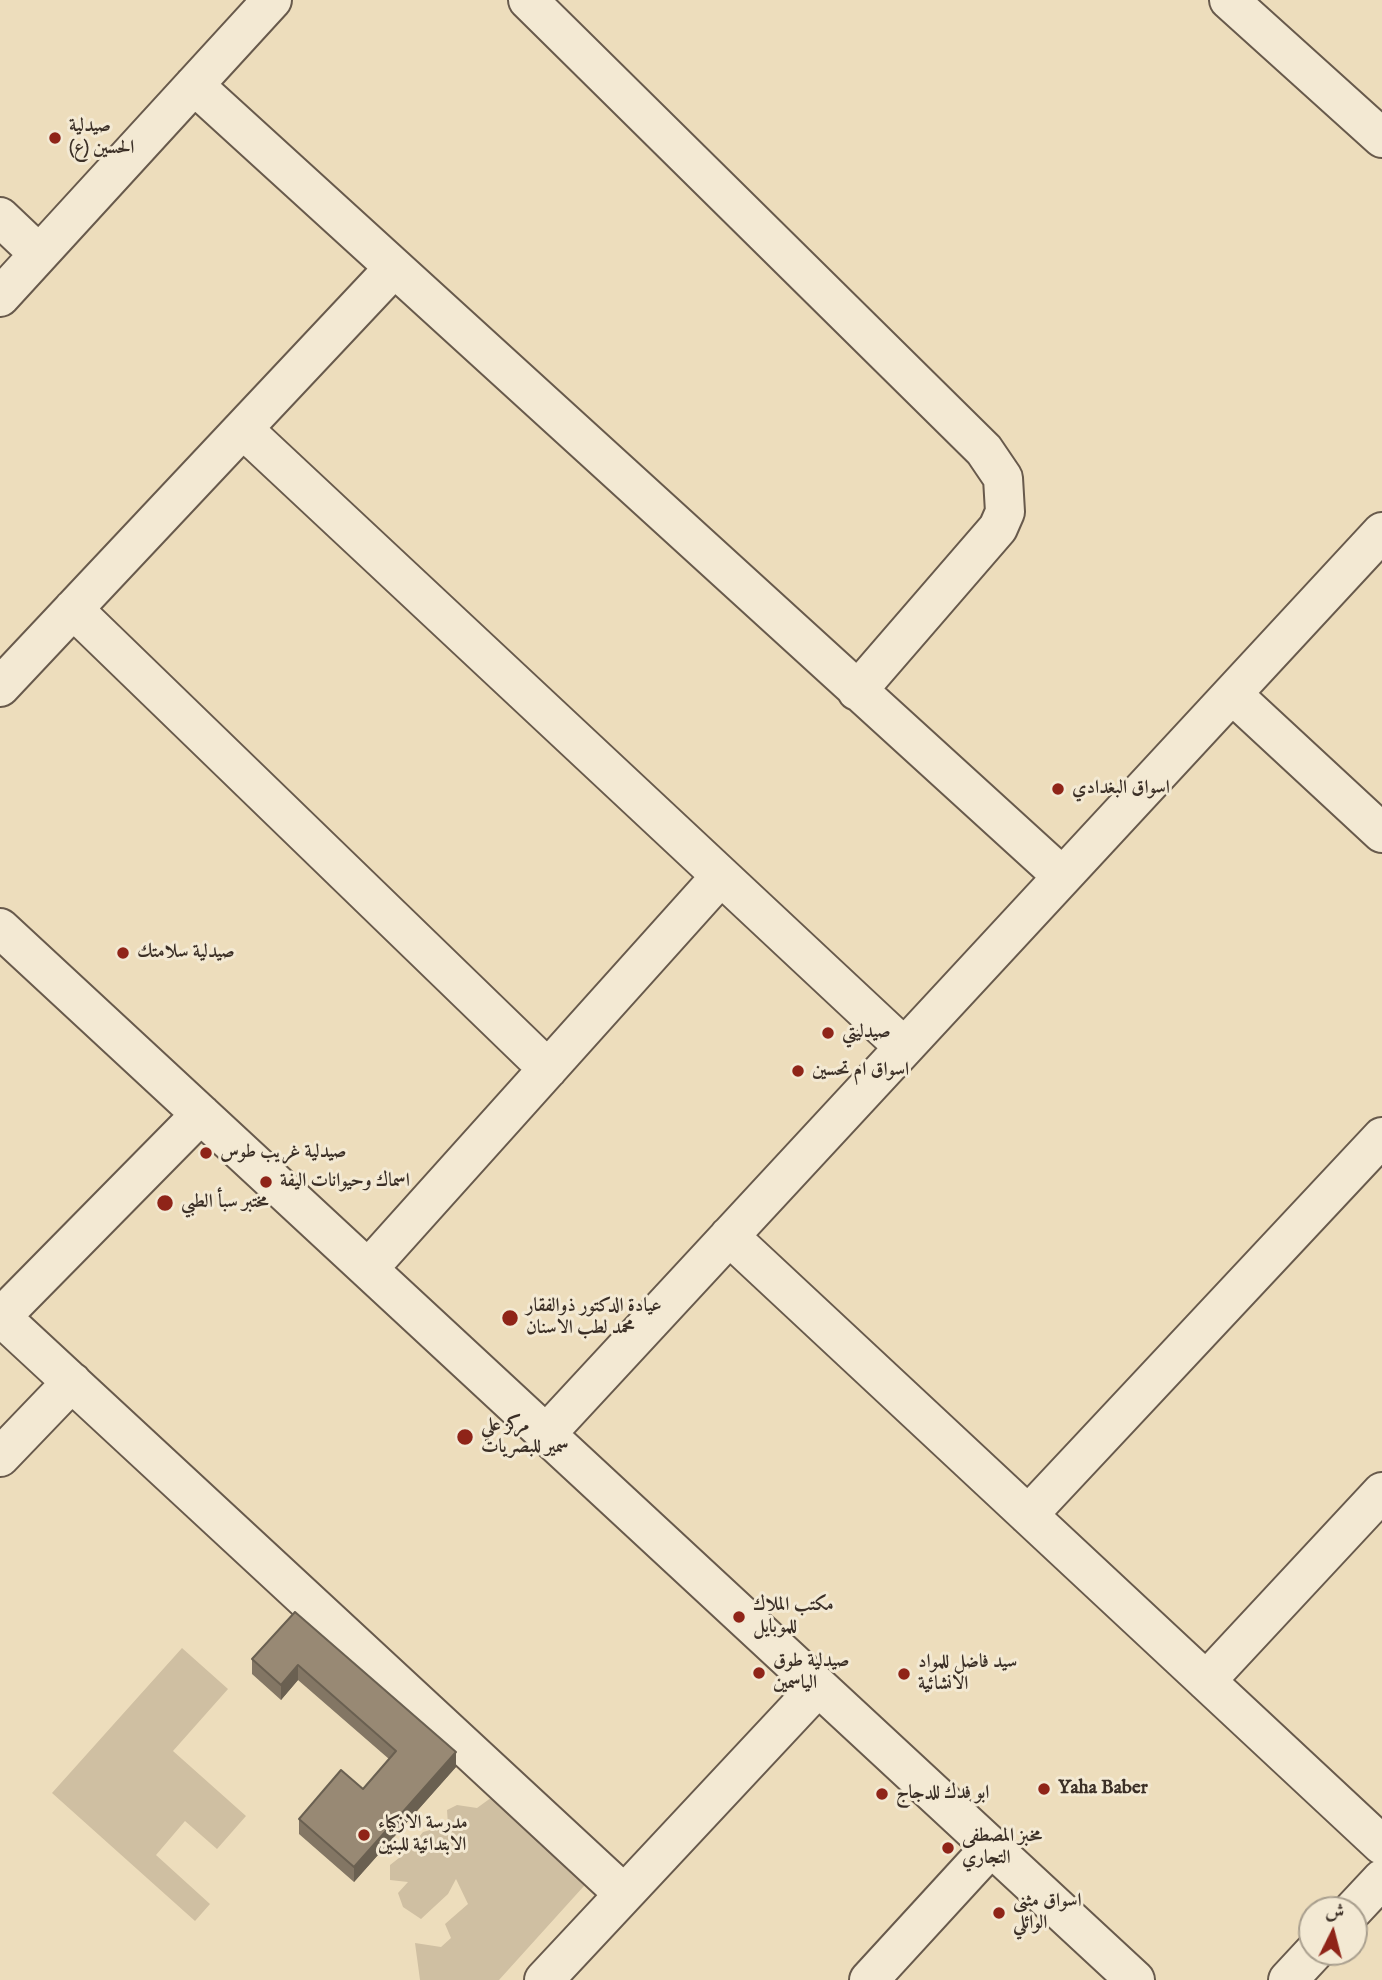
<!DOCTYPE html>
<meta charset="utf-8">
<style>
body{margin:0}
#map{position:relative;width:1382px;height:1980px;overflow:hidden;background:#edddbc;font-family:"IM FELL English",Amiri,serif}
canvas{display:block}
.north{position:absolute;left:1298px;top:1896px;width:70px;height:70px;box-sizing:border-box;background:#f3e9d3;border:2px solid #a99f8e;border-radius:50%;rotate:6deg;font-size:19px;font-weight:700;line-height:28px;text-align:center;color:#3b2f26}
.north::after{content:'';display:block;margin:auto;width:24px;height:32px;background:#8f2418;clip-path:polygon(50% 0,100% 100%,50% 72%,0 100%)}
</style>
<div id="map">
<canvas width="1382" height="1980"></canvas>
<div class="north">ش</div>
</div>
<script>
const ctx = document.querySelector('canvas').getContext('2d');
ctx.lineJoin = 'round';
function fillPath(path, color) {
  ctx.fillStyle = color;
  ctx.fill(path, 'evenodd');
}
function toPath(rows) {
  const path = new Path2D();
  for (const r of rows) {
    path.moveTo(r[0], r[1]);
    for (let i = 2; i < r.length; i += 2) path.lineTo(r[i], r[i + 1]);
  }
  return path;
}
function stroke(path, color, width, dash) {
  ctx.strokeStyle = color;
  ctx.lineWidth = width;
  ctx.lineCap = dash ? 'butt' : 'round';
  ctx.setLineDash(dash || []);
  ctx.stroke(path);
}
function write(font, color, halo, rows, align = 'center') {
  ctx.font = font + ' "IM FELL English",Amiri,serif';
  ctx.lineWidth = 6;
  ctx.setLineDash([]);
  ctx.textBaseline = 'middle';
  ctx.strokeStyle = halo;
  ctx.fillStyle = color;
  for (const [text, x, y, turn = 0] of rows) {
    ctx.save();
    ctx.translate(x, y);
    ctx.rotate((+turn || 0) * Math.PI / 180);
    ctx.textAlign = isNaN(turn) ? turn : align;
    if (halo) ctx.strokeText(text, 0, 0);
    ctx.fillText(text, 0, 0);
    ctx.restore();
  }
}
const green = toPath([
 [182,1648,228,1689,173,1751,246,1816,217,1849,185,1821,156,1855,210,1904,195,1921,52,1793],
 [499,1792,593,1876,499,1980,420,1980,415,1943,441,1947,451,1938,445,1924,468,1904,456,1879,448,1894,421,1919,403,1907,398,1893,408,1882,390,1880,390,1865,408,1851,423,1832,448,1825,447,1810,457,1805,477,1808]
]);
const minor = toPath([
 [528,0,984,450,1003,478,1005,512,998,528,857,691],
 [1229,0,1382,138],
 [194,85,1062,876],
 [0,217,39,254],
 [0,297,272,0],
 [243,429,904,1047],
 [73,609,548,1069],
 [0,687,394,268],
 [1232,694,1382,833],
 [0,928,1135,1980],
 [729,1236,1382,1845],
 [368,1269,721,876],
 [0,1316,624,1894],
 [1,1317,201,1114],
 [546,1434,1382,532],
 [0,1457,72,1382],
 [1028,1515,1382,1137],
 [1206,1681,1382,1492],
 [1353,1910,1382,1879],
 [544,1980,818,1687],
 [869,1980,991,1847],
 [1288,1980,1314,1952]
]);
const wall = toPath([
 [295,1612,456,1767,354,1882,299,1834,299,1819,363,1789,389,1759,298,1680,281,1700,252,1674,252,1659]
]);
const shadedWall = toPath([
 [298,1665,298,1680,281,1700,281,1685],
 [456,1752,456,1767,354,1882,354,1867]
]);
const building = toPath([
 [295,1612,456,1752,354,1867,299,1819,341,1770,363,1789,396,1751,298,1665,281,1685,252,1659,295,1612]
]);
const markers = [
 [55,138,7,"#8f2418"],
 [1058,789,7,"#8f2418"],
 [123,953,7,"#8f2418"],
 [828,1033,7,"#8f2418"],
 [798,1071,7,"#8f2418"],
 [206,1153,7,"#8f2418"],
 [266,1182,7,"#8f2418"],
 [165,1203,9,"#8f2418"],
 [510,1318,9,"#8f2418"],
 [465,1437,9,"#8f2418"],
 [739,1617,7,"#8f2418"],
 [759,1673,7,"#8f2418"],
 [904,1674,7,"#8f2418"],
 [1044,1789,7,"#8f2418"],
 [882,1794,7,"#8f2418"],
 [364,1835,7,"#8f2418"],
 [948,1848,7,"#8f2418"],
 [999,1913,7,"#8f2418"]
];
const poiNames = [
 ["صيدلية",69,127],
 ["الحسين (ع)",69,149],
 ["اسواق البغدادي",1072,789],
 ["صيدلية سلامتك",137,953],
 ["صيدليتي",842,1033],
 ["اسواق ام تحسين",812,1071],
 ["صيدلية غريب طوس",220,1153],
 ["اسماك وحيوانات اليفة",280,1182],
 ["مختبر سبأ الطبي",181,1203],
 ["عيادة الدكتور ذوالفقار",526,1307],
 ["محمد لطب الاسنان",526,1329],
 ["مركز علي",481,1426],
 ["سمير للبصريات",481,1448],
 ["مكتب الملاك",753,1606],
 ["للموبايل",753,1628],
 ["صيدلية طوق",773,1662],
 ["الياسمين",773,1684],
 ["سيد فاضل للمواد",918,1663],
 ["الانشائية",918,1685],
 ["Yaha Baber",1058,1789],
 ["ابو فدك للدجاج",896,1794],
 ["مدرسة الازكياء",378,1824],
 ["الابتدائية للبنين",378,1846],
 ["مخبز المصطفى",962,1837],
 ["التجاري",962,1859],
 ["اسواق مثنى",1013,1902],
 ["الوائلي",1013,1924]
];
fillPath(green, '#cfbfa2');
stroke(minor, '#685a4c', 42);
stroke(minor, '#f3e9d3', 38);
fillPath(wall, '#837664');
fillPath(shadedWall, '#6a6051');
fillPath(building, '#988974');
stroke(building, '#6a6051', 2);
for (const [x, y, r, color] of markers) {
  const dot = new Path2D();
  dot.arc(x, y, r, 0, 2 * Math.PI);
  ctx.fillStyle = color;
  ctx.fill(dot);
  stroke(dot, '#f3e9d3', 2.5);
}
write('bold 19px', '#3b2f26', '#f3e9d3', poiNames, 'left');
</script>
